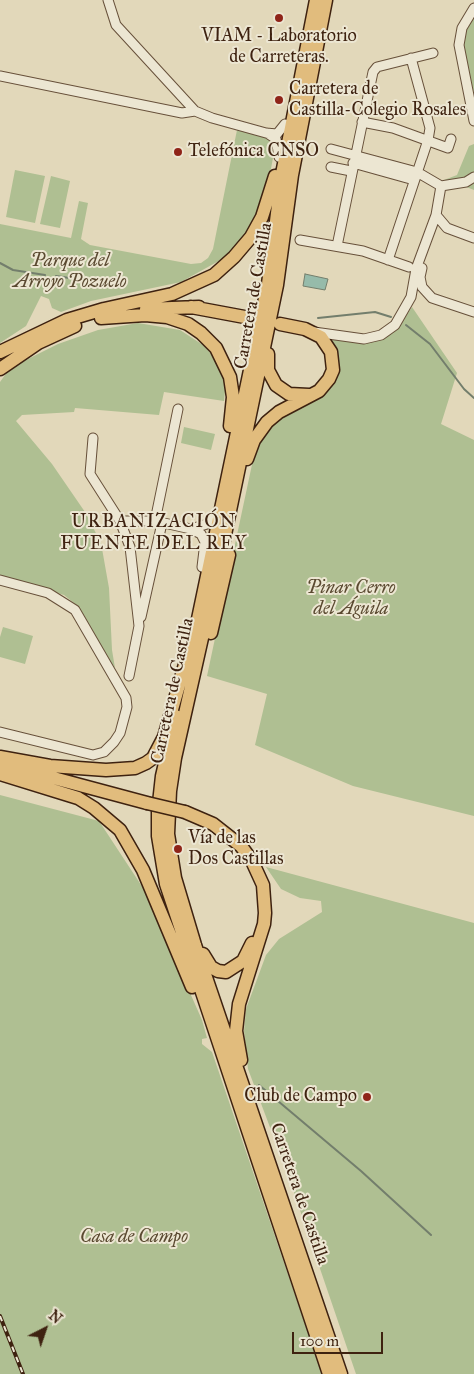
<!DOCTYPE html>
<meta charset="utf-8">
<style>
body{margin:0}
#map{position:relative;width:474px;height:1374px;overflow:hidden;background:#e2d8ba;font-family:"IM FELL Great Primer",serif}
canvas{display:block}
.north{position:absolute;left:20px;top:1304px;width:50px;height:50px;-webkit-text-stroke:4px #ece6d2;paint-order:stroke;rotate:41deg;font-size:14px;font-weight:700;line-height:20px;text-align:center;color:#3e2210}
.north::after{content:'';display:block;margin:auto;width:18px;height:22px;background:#3e2210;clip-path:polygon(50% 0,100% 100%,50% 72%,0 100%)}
.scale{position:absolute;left:292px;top:1332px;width:91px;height:22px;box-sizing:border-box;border:2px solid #3e2210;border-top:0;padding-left:6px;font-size:15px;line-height:18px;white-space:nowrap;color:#3e2210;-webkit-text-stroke:4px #ece6d2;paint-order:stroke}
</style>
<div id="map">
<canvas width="474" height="1374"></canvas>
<div class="north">N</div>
<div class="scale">100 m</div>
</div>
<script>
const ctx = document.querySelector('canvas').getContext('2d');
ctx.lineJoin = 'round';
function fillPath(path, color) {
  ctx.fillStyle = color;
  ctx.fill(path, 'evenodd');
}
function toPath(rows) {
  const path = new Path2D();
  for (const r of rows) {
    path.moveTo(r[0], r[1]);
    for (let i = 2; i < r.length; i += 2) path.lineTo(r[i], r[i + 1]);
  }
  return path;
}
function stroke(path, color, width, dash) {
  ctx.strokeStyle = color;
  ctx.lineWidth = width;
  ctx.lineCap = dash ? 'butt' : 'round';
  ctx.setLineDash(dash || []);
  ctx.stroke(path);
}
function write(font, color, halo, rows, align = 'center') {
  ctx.font = font + ' "IM FELL Great Primer",serif';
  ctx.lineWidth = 4;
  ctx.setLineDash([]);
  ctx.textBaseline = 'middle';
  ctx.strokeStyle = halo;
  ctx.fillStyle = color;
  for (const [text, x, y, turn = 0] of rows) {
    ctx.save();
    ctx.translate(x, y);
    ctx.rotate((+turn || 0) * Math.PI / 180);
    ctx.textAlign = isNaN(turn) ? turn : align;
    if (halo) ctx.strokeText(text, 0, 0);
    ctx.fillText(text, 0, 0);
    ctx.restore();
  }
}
const green = toPath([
 [474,18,474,94,463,45,466,29],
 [237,130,271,139,275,147,265,201,256,221,233,253,181,282,91,301,61,312,52,308,49,299,41,296,26,326,0,343,0,224,71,238,79,201,88,203,81,239,90,245,191,264,201,263,208,258,213,249],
 [474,144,474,190,456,183,446,187,444,180,457,175,469,146],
 [15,170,45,176,35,223,6,217],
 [51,176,70,181,60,228,40,224],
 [412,307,457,373,441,424,474,440,474,816,353,786,255,745,267,694,207,676,257,441,266,427,338,371,338,359,334,345,327,336,361,344,382,339,400,325],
 [138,323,180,330,203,345,217,360,226,382,224,401,164,392,159,415,75,408,74,412,22,415,16,421,52,464,85,512,101,543,109,588,112,650,115,668,74,603,64,595,0,576,0,382,10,368,58,344,98,330],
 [184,427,215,434,211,450,181,443],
 [3,627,33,636,25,664,0,657,0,637],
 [0,795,99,821,145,891,202,1020,207,1038,202,1039,202,1044,212,1052,322,1374,0,1374],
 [266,867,474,923,474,1374,356,1374,288,1175,248,1069,244,1031,246,1009,266,955,279,939,322,912,321,901,300,898,281,889]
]);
const water = toPath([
 [305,274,328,279,325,290,303,286,305,274]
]);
const stream = toPath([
 [0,263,13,270,45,275],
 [56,276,103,283],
 [318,318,375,312,391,317],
 [406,325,430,344,464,389,474,398],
 [259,1085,361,1171,431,1235]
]);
const minor = toPath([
 [108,0,116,25,195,111,212,118,266,133,277,134,285,124],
 [474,8,462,28,459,45,474,121],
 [0,76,182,113,195,111],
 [362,122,393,128,448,148,451,139],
 [267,133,276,139,279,157],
 [353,163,414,180],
 [331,167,351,171],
 [441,186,466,182,474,177],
 [436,215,447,228,474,238],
 [300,240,363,251,409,267],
 [337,246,373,72,377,67,433,53],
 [388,260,428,140,430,128,411,58],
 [422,268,420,277,422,287,432,298,474,312],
 [314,332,364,339,381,335,395,325,411,297,416,269,436,215,441,186,417,172,331,149],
 [93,438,90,474,120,521,130,547,139,626,129,676],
 [120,521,155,521,191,529,201,534,205,542,202,567],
 [155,521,178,409],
 [191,529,207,524,213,516],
 [0,580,48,593,75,610,126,698,127,707,120,733,114,742,104,752,93,755,0,732],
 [141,617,162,523]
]);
const highway = toPath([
 [326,0,292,175,277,285,222,549,175,758,170,791,168,834,175,878,195,945,341,1374],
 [191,307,250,318],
 [146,309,199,307],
 [101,318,145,315,167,317,188,324,201,333,216,348,230,377,233,397,230,426],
 [0,352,67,320,104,309,172,294,214,275,234,257,251,237,262,217,275,176],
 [268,354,268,370,276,385,289,394,309,395],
 [0,369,38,343,75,326],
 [247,459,254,440,267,422,279,412,319,391,329,379,333,370,331,352,321,337,305,329,280,324],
 [211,633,229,555],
 [189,662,268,284,282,174,316,0],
 [176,716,162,776,158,812,158,836,166,884,329,1374],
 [0,757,50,766,106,770,135,768,146,763,153,758,164,737,188,654],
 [5,765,147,803],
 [0,774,78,798,94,808,120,830,143,870,192,987],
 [185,812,213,824,241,846,252,861,263,885,265,913,264,924,239,1004,236,1031,241,1060],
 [203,954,211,967,218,971,226,972,243,961,252,943]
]);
const rail = toPath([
 [0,1316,23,1374]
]);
const highwayBridge = toPath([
 [147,803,185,812]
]);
const markers = [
 [279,18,5,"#8f2418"],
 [279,100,5,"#8f2418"],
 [178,152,5,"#8f2418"],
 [178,849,5,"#8f2418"],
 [367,1097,5,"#8f2418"]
];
const poiNames = [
 ["VIAM - Laboratorio",279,37,"center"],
 ["de Carreteras.",279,58,"center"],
 ["Carretera de",289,90],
 ["Castilla-Colegio Rosales",289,111],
 ["Telefónica CNSO",188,152],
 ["Vía de las",188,839],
 ["Dos Castillas",188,860],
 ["Club de Campo",357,1097,"right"]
];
const parkNames = [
 ["Parque del",70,262],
 ["Arroyo Pozuelo",70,283],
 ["Pinar Cerro",351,589],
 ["del Águila",351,610],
 ["Casa de Campo",134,1238]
];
const streetNames = [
 ["Carretera de Castilla",254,296,-80],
 ["Carretera de Castilla",173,691,-78],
 ["Carretera de Castilla",299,1194,71]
];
const neighbourhoodNames = [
 ["URBANIZACIÓN",154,522],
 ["FUENTE DEL REY",154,544]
];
fillPath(green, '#afbf92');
fillPath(water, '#96bbaa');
stroke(water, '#737e6c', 1);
stroke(stream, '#737e6c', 2);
stroke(minor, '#67503a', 11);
stroke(highway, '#3e2210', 15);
stroke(minor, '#ece6d2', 9);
stroke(highway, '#e1bc7d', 12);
stroke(rail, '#3e2210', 4);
stroke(rail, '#ece6d2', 2, [5.5]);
stroke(highwayBridge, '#3e2210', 15, []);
stroke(highwayBridge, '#e1bc7d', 12);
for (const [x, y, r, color] of markers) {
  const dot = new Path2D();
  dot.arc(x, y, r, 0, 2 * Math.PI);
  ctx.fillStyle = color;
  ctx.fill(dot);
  stroke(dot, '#ece6d2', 2);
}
write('18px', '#3e2210', '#ece6d2', poiNames, 'left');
write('italic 18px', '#5a4930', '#ece6d2', parkNames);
write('18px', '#3e2210', '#ece6d2', streetNames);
ctx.letterSpacing = '1px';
write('19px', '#3e2210', '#ece6d2', neighbourhoodNames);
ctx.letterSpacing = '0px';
</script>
